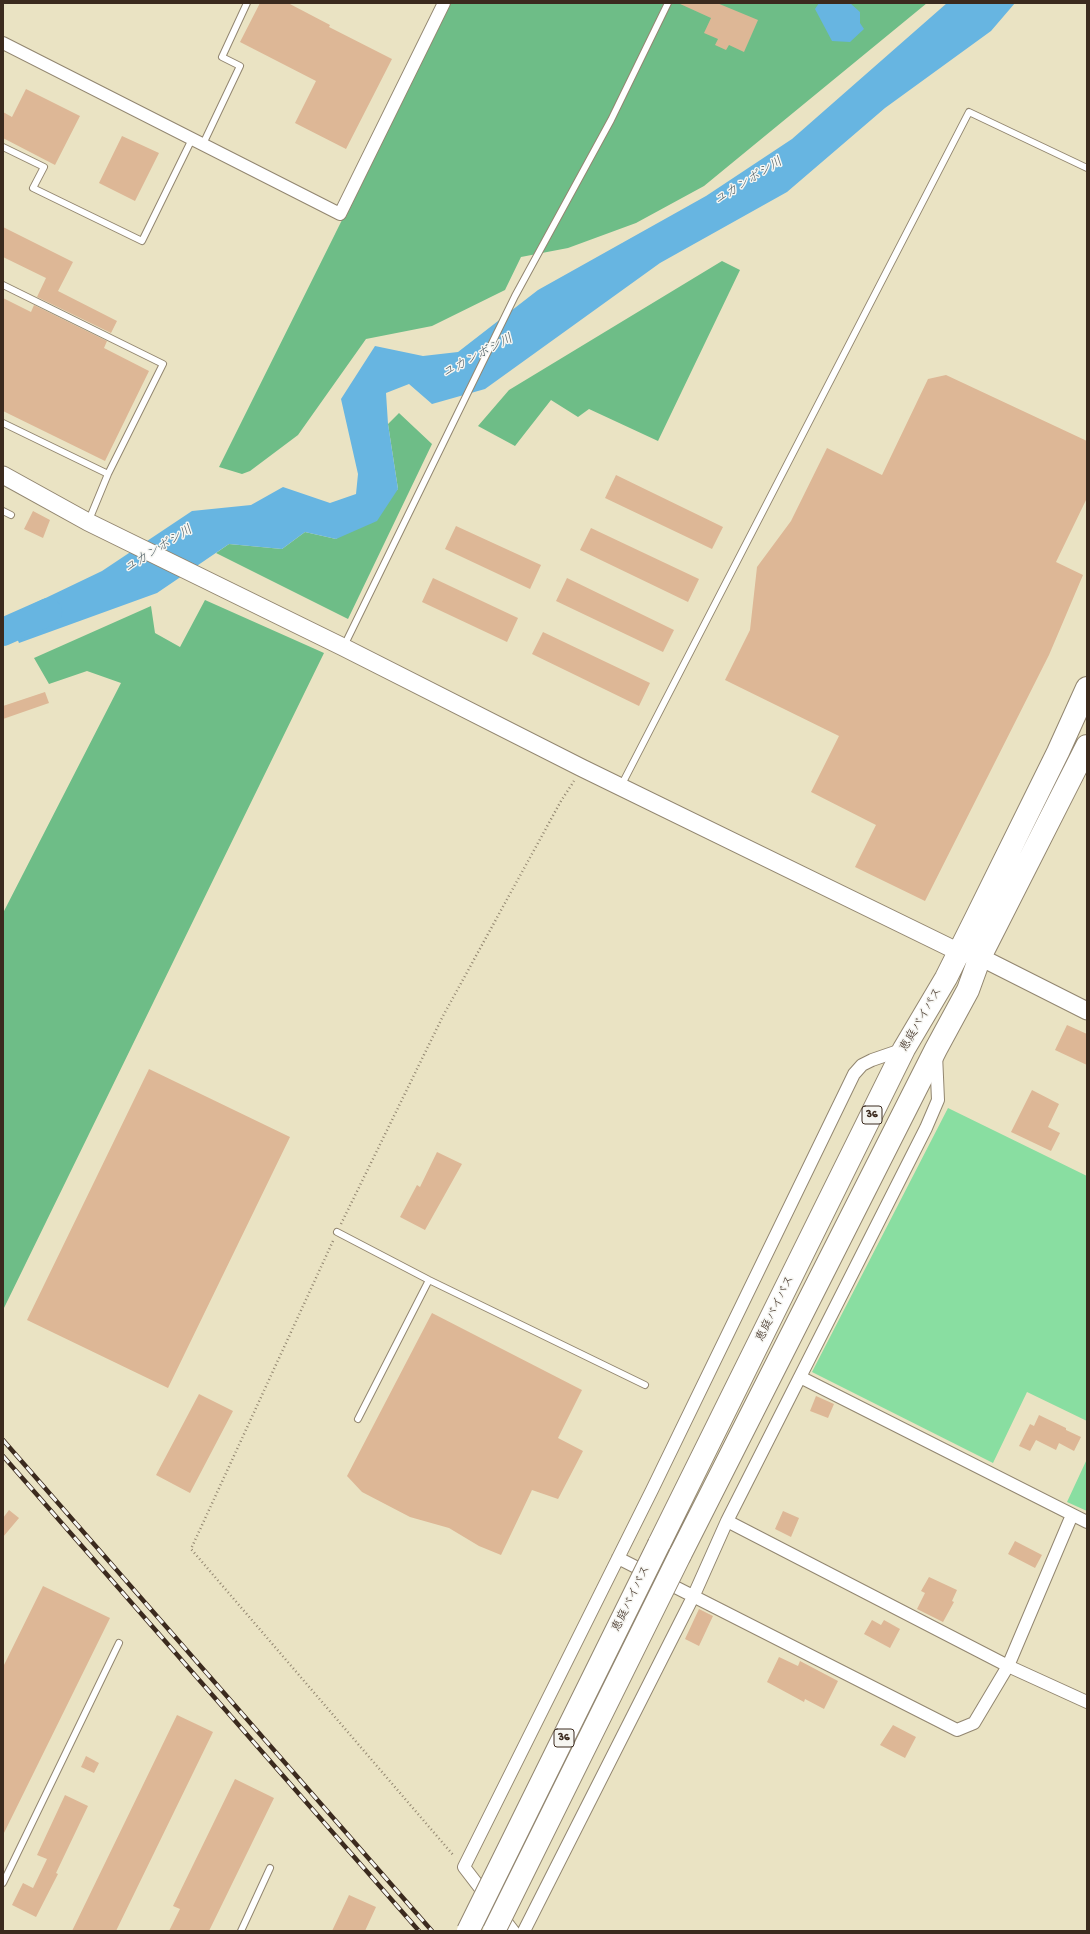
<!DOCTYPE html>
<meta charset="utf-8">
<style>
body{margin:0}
#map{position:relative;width:1090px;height:1934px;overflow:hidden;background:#eae3c3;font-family:"Gochi Hand",sans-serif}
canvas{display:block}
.frame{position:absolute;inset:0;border:4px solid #3b2a1e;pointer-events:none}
</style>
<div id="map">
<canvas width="1090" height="1934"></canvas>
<div class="frame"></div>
</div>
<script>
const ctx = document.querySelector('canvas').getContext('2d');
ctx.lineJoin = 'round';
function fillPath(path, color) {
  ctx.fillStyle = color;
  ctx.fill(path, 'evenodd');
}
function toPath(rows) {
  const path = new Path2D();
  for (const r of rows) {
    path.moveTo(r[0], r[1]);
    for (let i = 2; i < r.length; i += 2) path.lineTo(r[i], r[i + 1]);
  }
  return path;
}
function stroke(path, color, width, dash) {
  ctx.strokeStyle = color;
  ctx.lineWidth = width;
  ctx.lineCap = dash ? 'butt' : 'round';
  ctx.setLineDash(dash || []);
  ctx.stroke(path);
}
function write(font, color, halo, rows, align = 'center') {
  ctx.font = font + ' "Gochi Hand","Klee One",sans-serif';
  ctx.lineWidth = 3;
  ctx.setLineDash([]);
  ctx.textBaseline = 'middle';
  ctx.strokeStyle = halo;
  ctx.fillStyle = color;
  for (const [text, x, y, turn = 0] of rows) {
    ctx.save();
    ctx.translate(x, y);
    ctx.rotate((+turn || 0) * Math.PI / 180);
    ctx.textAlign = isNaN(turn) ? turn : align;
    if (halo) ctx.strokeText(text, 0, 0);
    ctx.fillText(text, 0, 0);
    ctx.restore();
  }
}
const green = toPath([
 [948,1108,1087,1176,1087,1421,1027,1392,993,1463,812,1372],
 [1087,1459,1087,1511,1067,1502]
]);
const forest = toPath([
 [450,3,927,3,704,186,636,223,568,248,521,257,505,290,432,326,366,339,298,435,250,471,242,474,219,467],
 [722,261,740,270,658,441,589,409,578,417,551,400,515,446,478,426,509,390],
 [399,413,432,444,348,619,216,553,229,544,282,549,305,532,336,539,398,489,388,424],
 [205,600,324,653,3,1310,3,913,121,683,87,671,49,684,34,658,151,606,155,633,180,647]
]);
const water = toPath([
 [819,3,850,3,860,12,860,23,864,29,850,42,832,41,815,9],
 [947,3,1015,3,991,31,885,108,787,192,660,263,485,389,432,404,409,384,386,393,388,424,398,489,377,521,336,539,305,532,282,549,229,544,157,593,19,643,8,616,102,571,192,511,251,505,283,487,330,503,356,494,358,474,341,399,375,346,423,356,458,352,538,290,706,196,792,139]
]);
const river = toPath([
 [3,632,48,612]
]);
const building = toPath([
 [260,3,288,3,330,25,329,27,392,59,346,149,295,123,316,81,240,42],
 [678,3,717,3,758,20,744,52,729,45,726,50,715,45,718,39,704,33,711,18],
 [26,89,80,116,55,165,3,138,3,112,12,117],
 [122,136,159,153,135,201,99,183],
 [3,227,73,262,58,291,117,321,111,333,37,297,46,278,3,257],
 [3,298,31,312,34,305,107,341,104,348,149,371,105,461,3,411],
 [946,375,1087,441,1087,498,1056,562,1083,575,1049,655,925,901,855,867,876,825,811,792,839,736,725,680,750,630,757,567,791,521,827,448,882,475,928,379],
 [616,475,723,527,712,549,605,498],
 [33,511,50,520,43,538,24,529],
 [456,526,541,565,530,589,445,549],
 [591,528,699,579,688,602,580,550],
 [433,578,518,618,507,642,422,602],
 [567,578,674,630,663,652,556,601],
 [543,632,650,683,639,706,532,654],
 [45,692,49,703,3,719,3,706],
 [1067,1025,1087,1034,1087,1065,1055,1050],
 [149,1069,290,1137,168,1388,27,1320],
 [1032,1090,1059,1104,1048,1127,1060,1133,1051,1151,1011,1132],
 [437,1152,462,1164,425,1230,400,1217,417,1185,420,1187],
 [432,1313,582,1390,558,1438,583,1451,558,1499,532,1490,501,1555,479,1546,449,1528,410,1517,362,1492,347,1476],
 [199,1394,233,1411,190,1493,156,1475],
 [816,1396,834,1404,828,1418,810,1411],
 [1039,1415,1066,1428,1066,1430,1081,1437,1074,1451,1059,1443,1056,1450,1036,1440,1030,1451,1019,1446,1030,1424,1034,1426],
 [9,1510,19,1518,3,1537,3,1518],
 [783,1511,799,1518,791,1537,775,1529],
 [1015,1541,1042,1555,1035,1568,1008,1554],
 [929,1577,957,1590,952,1601,954,1602,943,1622,917,1609,925,1593,921,1591],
 [43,1586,110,1618,3,1835,3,1667],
 [699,1609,713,1616,699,1646,685,1639],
 [872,1620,881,1625,884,1620,900,1629,890,1648,864,1634],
 [779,1657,798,1666,800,1661,838,1681,824,1709,805,1699,804,1702,767,1682],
 [177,1715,213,1732,116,1931,72,1931],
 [893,1725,916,1737,905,1758,880,1745],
 [86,1756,99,1763,94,1773,81,1767],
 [235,1779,274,1798,209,1931,169,1931,180,1909,173,1906],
 [65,1795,88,1806,56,1873,58,1874,36,1917,12,1905,23,1883,33,1888,47,1859,37,1855],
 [349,1895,376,1907,365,1931,332,1931]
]);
const path = toPath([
 [341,1224,443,1016,561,801,574,781],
 [333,1241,191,1549,454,1856]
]);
const lane = toPath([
 [203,144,240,66,222,57,247,3],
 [3,147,44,167,33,188,142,241,192,139],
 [3,285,163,364,108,474,89,520],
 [3,423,108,474],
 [3,511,11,515],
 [344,646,515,296,611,120,668,3],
 [621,786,969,112,1087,168],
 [337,1232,429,1280,645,1385],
 [358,1419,429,1280],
 [3,1883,119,1643],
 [241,1931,270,1868]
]);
const street = toPath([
 [3,43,340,214,444,3],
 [800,1377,1087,1522],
 [727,1521,1008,1666,1087,1702],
 [618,1558,957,1730,974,1723,1008,1666,1072,1515],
 [513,1931,464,1867,652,1490,854,1074,862,1065,872,1060,904,1049],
 [524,1931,694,1595,727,1521,926,1128,938,1100,936,1054]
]);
const secondary = toPath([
 [3,475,88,522,343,647,582,768,959,952,980,957,1087,1011]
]);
const highway = toPath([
 [659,1544,904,1049,946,978,976,918,1058,752,1087,688],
 [680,1555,936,1049,968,990,980,957,1087,746]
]);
const rail = toPath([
 [3,1440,432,1931],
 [3,1456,419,1931]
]);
const highwayBridge = toPath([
 [468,1931,659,1544],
 [494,1931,680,1555]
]);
const shields = [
 [872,1115,20],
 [564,1738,20]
];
const shieldNames = [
 ["36",872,1115],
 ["36",564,1738]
];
const streetNames = [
 ["恵庭バイパス",922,1020,-60],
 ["恵庭バイパス",776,1309,-64],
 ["恵庭バイパス",632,1599,-64]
];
const waterNames = [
 ["ユカンボシ川",749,182,-32],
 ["ユカンボシ川",478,357,-28],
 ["ユカンボシ川",159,550,-32]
];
fillPath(green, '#89dea1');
fillPath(forest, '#6ebd87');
fillPath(water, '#67b5e1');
stroke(river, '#67b5e1', 28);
fillPath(building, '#ddb796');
stroke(lane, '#928670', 8);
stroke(street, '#928670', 14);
stroke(secondary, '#928670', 19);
stroke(highway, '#928670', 24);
stroke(path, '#928670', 2.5, [1, 3]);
stroke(lane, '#fff', 6);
stroke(street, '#fff', 12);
stroke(secondary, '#fff', 17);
stroke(highway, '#fff', 22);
stroke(rail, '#3b2a1e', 4.5);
stroke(rail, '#f6f6f2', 3, [9]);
stroke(highwayBridge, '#928670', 24, []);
stroke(highwayBridge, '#fff', 22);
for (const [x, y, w] of shields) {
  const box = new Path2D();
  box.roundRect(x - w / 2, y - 9, w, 18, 3);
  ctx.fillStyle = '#f6f6f2';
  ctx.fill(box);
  stroke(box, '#3b2a1e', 1);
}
write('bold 11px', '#3b2a1e', null, shieldNames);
write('12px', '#3b2a1e', '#f6f6f2', streetNames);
write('italic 13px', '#4a5b62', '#f6f6f2', waterNames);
</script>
